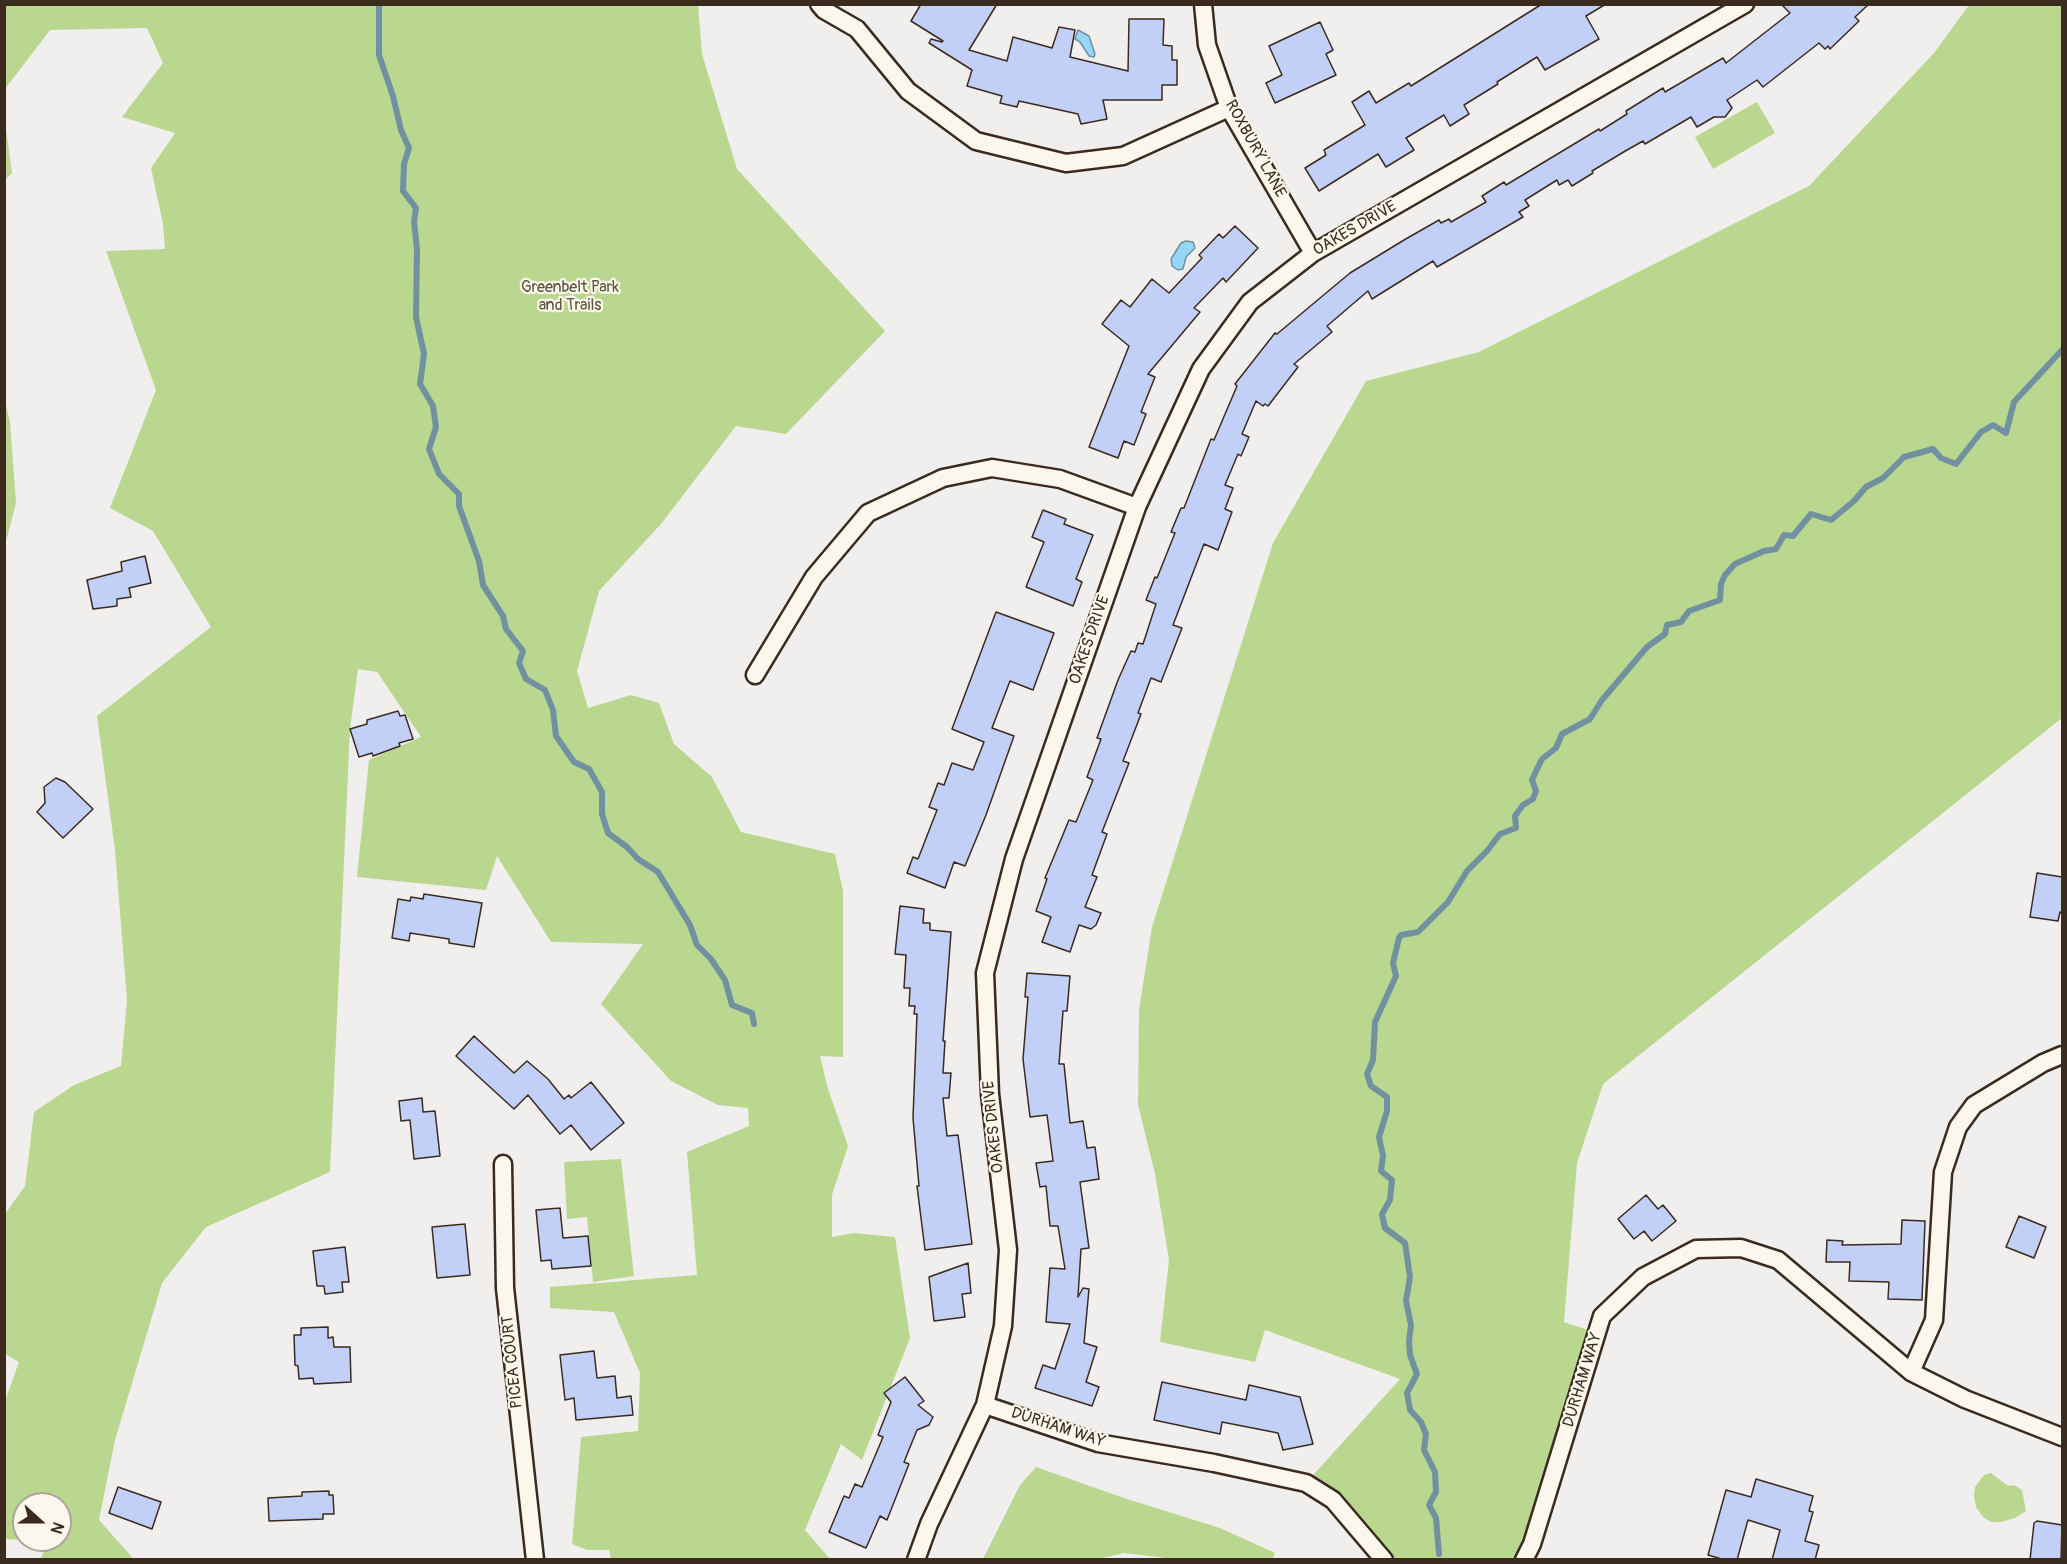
<!DOCTYPE html>
<style>
body{margin:0}
#map{position:relative;width:2067px;height:1564px;overflow:hidden;background:#f0efee;font-family:Pangolin,sans-serif}
canvas{display:block}
.frame{position:absolute;inset:0;border:6px solid #3b2a1e;pointer-events:none}
.north{position:absolute;left:12px;top:1492px;width:60px;height:60px;box-sizing:border-box;background:#fbf7ec;border:2px solid #aea59a;border-radius:50%;rotate:111deg;font-size:16px;font-weight:700;line-height:24px;text-align:center;color:#3b2a1e}
.north::after{content:'';display:block;margin:auto;width:21px;height:27px;background:#3b2a1e;clip-path:polygon(50% 0,100% 100%,50% 72%,0 100%)}
</style>
<div id="map">
<canvas width="2067" height="1564"></canvas>
<div class="frame"></div>
<div class="north">N</div>
</div>
<script>
const ctx = document.querySelector('canvas').getContext('2d');
ctx.lineJoin = 'round';
function fillPath(path, color) {
  ctx.fillStyle = color;
  ctx.fill(path, 'evenodd');
}
function toPath(rows) {
  const path = new Path2D();
  for (const r of rows) {
    path.moveTo(r[0], r[1]);
    for (let i = 2; i < r.length; i += 2) path.lineTo(r[i], r[i + 1]);
  }
  return path;
}
function stroke(path, color, width, dash) {
  ctx.strokeStyle = color;
  ctx.lineWidth = width;
  ctx.lineCap = dash ? 'butt' : 'round';
  ctx.setLineDash(dash || []);
  ctx.stroke(path);
}
function write(font, color, halo, rows, align = 'center') {
  ctx.font = font + ' Pangolin,sans-serif';
  ctx.lineWidth = 4.5;
  ctx.setLineDash([]);
  ctx.textBaseline = 'middle';
  ctx.strokeStyle = halo;
  ctx.fillStyle = color;
  for (const [text, x, y, turn = 0] of rows) {
    ctx.save();
    ctx.translate(x, y);
    ctx.rotate((+turn || 0) * Math.PI / 180);
    ctx.textAlign = isNaN(turn) ? turn : align;
    if (halo) ctx.strokeText(text, 0, 0);
    ctx.fillText(text, 0, 0);
    ctx.restore();
  }
}
const green = toPath([
 [5,5,698,5,702,54,737,169,885,331,786,434,736,426,661,524,599,591,577,671,588,708,631,695,659,703,674,744,712,777,741,832,835,854,843,891,843,1057,820,1056,828,1089,848,1146,832,1195,832,1237,854,1233,895,1237,910,1338,862,1460,841,1444,805,1530,830,1559,611,1559,609,1550,587,1550,572,1544,581,1437,638,1431,640,1373,614,1312,550,1308,550,1287,697,1275,687,1152,749,1126,748,1108,718,1105,671,1081,601,1004,643,944,551,942,497,856,486,890,357,877,369,760,421,737,377,672,358,669,350,729,330,1172,206,1227,162,1283,115,1440,99,1520,132,1557,131,1559,41,1559,47,1541,37,1540,60,1540,60,1504,24,1504,24,1540,5,1539,5,1401,19,1362,5,1354,5,1214,25,1186,34,1112,74,1085,121,1066,127,1000,115,850,97,716,211,627,153,531,110,508,156,390,106,251,165,249,163,224,151,168,175,133,122,117,163,63,147,28,50,30,5,89],
 [1969,5,2062,5,2062,718,1603,1084,1577,1163,1564,1322,1591,1331,1524,1559,1384,1559,1306,1483,1400,1379,1265,1330,1255,1362,1160,1342,1169,1260,1155,1174,1138,1105,1139,1010,1152,927,1273,543,1366,381,1479,352,1809,186,1934,53],
 [1757,102,1775,133,1713,169,1695,137],
 [4,113,12,173,5,180,4,180],
 [4,396,10,422,16,503,5,545],
 [621,1159,634,1276,593,1282,587,1217,567,1219,564,1162],
 [1036,1467,1127,1499,1220,1528,1275,1553,1272,1560,1183,1560,1124,1553,1094,1560,983,1559,1020,1485],
 [1991,1473,2008,1486,2014,1485,2022,1490,2026,1511,2015,1518,2001,1522,1991,1522,1983,1517,1976,1507,1974,1497,1975,1487,1984,1475]
]);
const water = toPath([
 [1078,30,1089,36,1095,54,1094,57,1089,56,1080,42,1075,39,1078,30],
 [1186,241,1193,242,1195,248,1186,257,1183,269,1178,270,1172,266,1171,259,1181,243,1186,241]
]);
const stream = toPath([
 [379,4,379,55,393,96,401,130,409,148,404,164,403,191,416,208,414,222,417,249,416,317,424,354,420,384,433,406,436,427,429,449,439,474,459,494,459,506,479,561,483,585,503,616,506,629,523,651,519,663,526,679,545,690,553,710,556,736,574,762,589,769,602,792,602,814,608,833,627,847,638,859,658,872,690,925,697,945,711,959,725,980,732,1005,752,1013,754,1024],
 [1439,1554,1436,1518,1429,1505,1436,1492,1435,1472,1424,1450,1426,1434,1421,1422,1410,1410,1407,1393,1417,1374,1410,1355,1409,1341,1411,1325,1406,1301,1410,1277,1405,1243,1385,1228,1382,1214,1390,1200,1392,1180,1381,1171,1383,1156,1379,1137,1387,1111,1387,1097,1371,1086,1367,1074,1373,1060,1375,1022,1396,976,1393,963,1399,938,1401,935,1418,932,1448,902,1467,871,1487,851,1500,834,1516,828,1515,816,1523,805,1533,799,1536,791,1532,780,1537,769,1542,759,1556,748,1562,734,1590,719,1602,700,1647,647,1665,634,1667,625,1681,622,1689,611,1720,600,1721,584,1725,575,1735,564,1764,551,1776,549,1784,535,1793,536,1811,514,1831,520,1854,501,1866,487,1883,478,1904,457,1933,449,1941,458,1956,464,1981,432,1993,425,2006,433,2014,402,2062,350]
]);
const building = toPath([
 [921,4,997,4,969,50,1007,61,1013,37,1052,48,1059,27,1075,30,1070,57,1128,71,1129,19,1164,19,1163,45,1172,46,1172,60,1177,60,1177,85,1162,85,1162,100,1103,100,1107,119,1081,124,1078,114,1019,101,1017,107,1000,103,1002,96,967,86,972,70,929,43,931,39,942,42,943,41,911,21,921,4],
 [1542,4,1606,4,1586,16,1599,39,1545,70,1537,57,1497,82,1498,84,1464,105,1469,114,1450,126,1444,115,1406,138,1414,150,1386,167,1378,154,1319,191,1305,168,1326,155,1324,150,1365,125,1352,102,1369,91,1376,103,1409,83,1411,86,1542,4],
 [1781,4,1869,4,1855,17,1859,21,1830,49,1828,46,1825,49,1819,43,1763,87,1757,80,1727,100,1732,108,1725,117,1714,117,1697,127,1691,117,1645,144,1643,141,1627,150,1592,171,1593,173,1572,186,1568,180,1559,185,1557,180,1525,200,1529,206,1519,212,1523,217,1437,267,1433,261,1372,299,1368,291,1327,326,1332,332,1294,364,1298,367,1268,406,1265,404,1263,406,1256,401,1242,434,1249,437,1241,456,1238,454,1225,485,1233,488,1225,509,1232,512,1218,550,1204,544,1173,625,1182,628,1161,682,1151,678,1138,713,1141,714,1123,761,1129,763,1102,832,1107,834,1092,875,1097,877,1085,907,1101,913,1096,925,1091,929,1079,925,1070,952,1042,942,1051,917,1036,911,1047,879,1045,878,1069,820,1076,822,1093,780,1087,777,1101,739,1097,738,1118,680,1131,651,1135,652,1138,643,1143,644,1156,604,1146,600,1155,577,1157,578,1175,533,1171,532,1181,508,1184,508,1211,439,1214,440,1237,386,1235,384,1275,333,1277,334,1350,273,1404,240,1439,220,1441,223,1449,219,1451,222,1486,202,1482,196,1504,182,1506,185,1599,129,1600,131,1627,114,1626,111,1663,88,1665,92,1723,58,1726,63,1790,13,1781,4],
 [1320,22,1333,50,1326,54,1336,75,1275,103,1266,83,1282,75,1269,46,1320,22],
 [1235,226,1258,248,1226,282,1223,278,1194,308,1200,312,1148,374,1155,377,1141,412,1146,414,1134,445,1124,441,1118,458,1089,447,1129,346,1102,324,1121,300,1130,307,1152,279,1169,293,1202,258,1199,255,1219,234,1223,238,1235,226],
 [1043,510,1066,519,1064,524,1093,535,1076,579,1082,582,1073,606,1026,587,1044,542,1032,537,1043,510],
 [145,556,151,583,129,588,131,597,117,599,117,606,93,609,87,580,122,571,121,562,145,556],
 [996,612,1054,633,1033,690,1010,681,992,728,1014,736,986,815,965,866,954,862,945,888,907,873,913,857,918,859,937,810,929,807,938,783,944,785,952,763,973,770,984,742,952,729,996,612],
 [398,711,400,716,405,715,413,739,399,743,400,746,373,756,372,753,359,757,350,729,367,724,367,720,398,711],
 [56,778,65,782,93,809,63,838,37,812,45,803,44,787,56,778],
 [2037,873,2062,877,2062,913,2060,912,2058,921,2030,917,2037,873],
 [424,894,482,903,474,947,449,943,449,939,410,933,409,941,392,938,398,899,410,901,411,897,423,899,424,894],
 [900,906,924,909,923,923,930,923,930,930,951,932,943,1041,945,1041,943,1073,951,1073,949,1098,943,1098,947,1136,958,1135,972,1244,925,1250,917,1186,919,1186,913,1118,917,1014,914,1014,915,1006,909,1006,910,988,904,988,906,955,895,954,900,906],
 [1027,973,1070,976,1067,1011,1063,1011,1059,1064,1064,1064,1070,1123,1083,1121,1087,1148,1095,1147,1099,1179,1080,1182,1089,1248,1081,1249,1078,1297,1083,1288,1089,1289,1084,1343,1097,1347,1086,1382,1099,1387,1092,1406,1035,1388,1043,1365,1055,1369,1070,1324,1046,1322,1050,1268,1065,1269,1058,1226,1050,1226,1046,1186,1040,1187,1036,1163,1053,1161,1047,1115,1030,1117,1023,1059,1028,997,1025,997,1027,973],
 [474,1036,514,1073,527,1061,548,1079,564,1099,569,1095,571,1098,591,1082,624,1123,591,1150,571,1125,560,1134,528,1095,514,1109,456,1056,474,1036],
 [422,1098,423,1112,435,1111,440,1156,414,1159,410,1120,401,1121,399,1101,422,1098],
 [1646,1195,1658,1209,1663,1205,1676,1221,1652,1241,1644,1231,1634,1239,1618,1219,1646,1195],
 [560,1208,563,1238,588,1236,591,1266,552,1269,551,1260,541,1261,536,1210,560,1208],
 [2019,1216,2046,1227,2034,1258,2006,1247,2019,1216],
 [1902,1220,1925,1221,1922,1300,1888,1299,1889,1282,1849,1281,1850,1262,1826,1262,1827,1240,1843,1241,1842,1245,1901,1244,1902,1220],
 [465,1224,470,1275,437,1278,432,1227,465,1224],
 [345,1247,349,1282,342,1282,343,1292,325,1294,324,1286,317,1286,313,1251,345,1247],
 [968,1263,971,1293,962,1294,965,1317,934,1321,929,1277,968,1263],
 [328,1327,328,1338,333,1337,334,1347,350,1347,351,1382,314,1384,313,1378,299,1379,298,1366,295,1365,294,1335,301,1335,301,1328,328,1327],
 [594,1351,597,1378,615,1376,617,1398,631,1396,633,1415,576,1420,574,1398,565,1400,560,1355,594,1351],
 [905,1377,924,1401,918,1405,933,1417,929,1425,917,1430,904,1462,909,1464,887,1520,880,1516,866,1548,829,1532,844,1496,849,1498,855,1484,862,1487,883,1437,878,1435,891,1402,884,1393,905,1377],
 [1162,1382,1246,1400,1249,1385,1300,1397,1313,1444,1283,1450,1278,1433,1222,1422,1220,1434,1154,1420,1162,1382],
 [1756,1479,1813,1496,1809,1511,1813,1512,1805,1541,1819,1545,1815,1560,1772,1560,1780,1530,1748,1520,1737,1560,1725,1560,1708,1555,1726,1490,1751,1497,1756,1479],
 [118,1487,161,1502,152,1529,109,1513,118,1487],
 [329,1491,329,1495,333,1495,334,1514,323,1514,323,1519,269,1521,268,1498,302,1496,302,1492,329,1491],
 [2037,1521,2062,1525,2061,1560,2030,1560,2034,1523,2037,1521]
]);
const street = toPath([
 [819,4,824,10,857,29,908,91,976,141,1066,163,1123,156,1229,108],
 [1203,4,1207,45,1229,108,1313,253],
 [755,675,814,577,868,513,943,478,992,468,1060,479,1137,507],
 [503,1164,505,1288,535,1560],
 [1911,1372,1934,1320,1943,1172,1958,1127,1974,1105,2043,1063,2062,1055],
 [985,1405,1098,1443,1214,1463,1306,1483,1333,1500,1384,1560],
 [916,1560,929,1524,985,1405,1003,1326,1008,1250,990,1094,985,973,1014,859,1137,507,1201,369,1250,302,1313,253,1745,4],
 [1524,1560,1532,1544,1602,1316,1643,1277,1696,1249,1741,1248,1778,1260,1911,1372,1965,1399,2062,1437]
]);
const streetNames = [
 ["ROXBURY LANE",1255,149,61],
 ["OAKES DRIVE",1355,229,-30],
 ["OAKES DRIVE",1090,640,-71],
 ["OAKES DRIVE",994,1127,-96],
 ["PICEA COURT",513,1362,-96],
 ["DURHAM WAY",1583,1380,-73],
 ["DURHAM WAY",1058,1428,18]
];
const parkNames = [
 ["Greenbelt Park",570,288],
 ["and Trails",570,306]
];
fillPath(green, '#bad78f');
fillPath(water, '#96d6f7');
stroke(water, '#7291a0', 1.5);
stroke(stream, '#7291a0', 6);
fillPath(building, '#c2cff6');
stroke(building, '#3b2a1e', 1.5);
stroke(street, '#3b2a1e', 21);
stroke(street, '#fbf7ec', 16);
write('16px', '#3b2a1e', '#fbf7ec', streetNames);
write('16px', '#5b553a', '#fbf7ec', parkNames);
</script>
